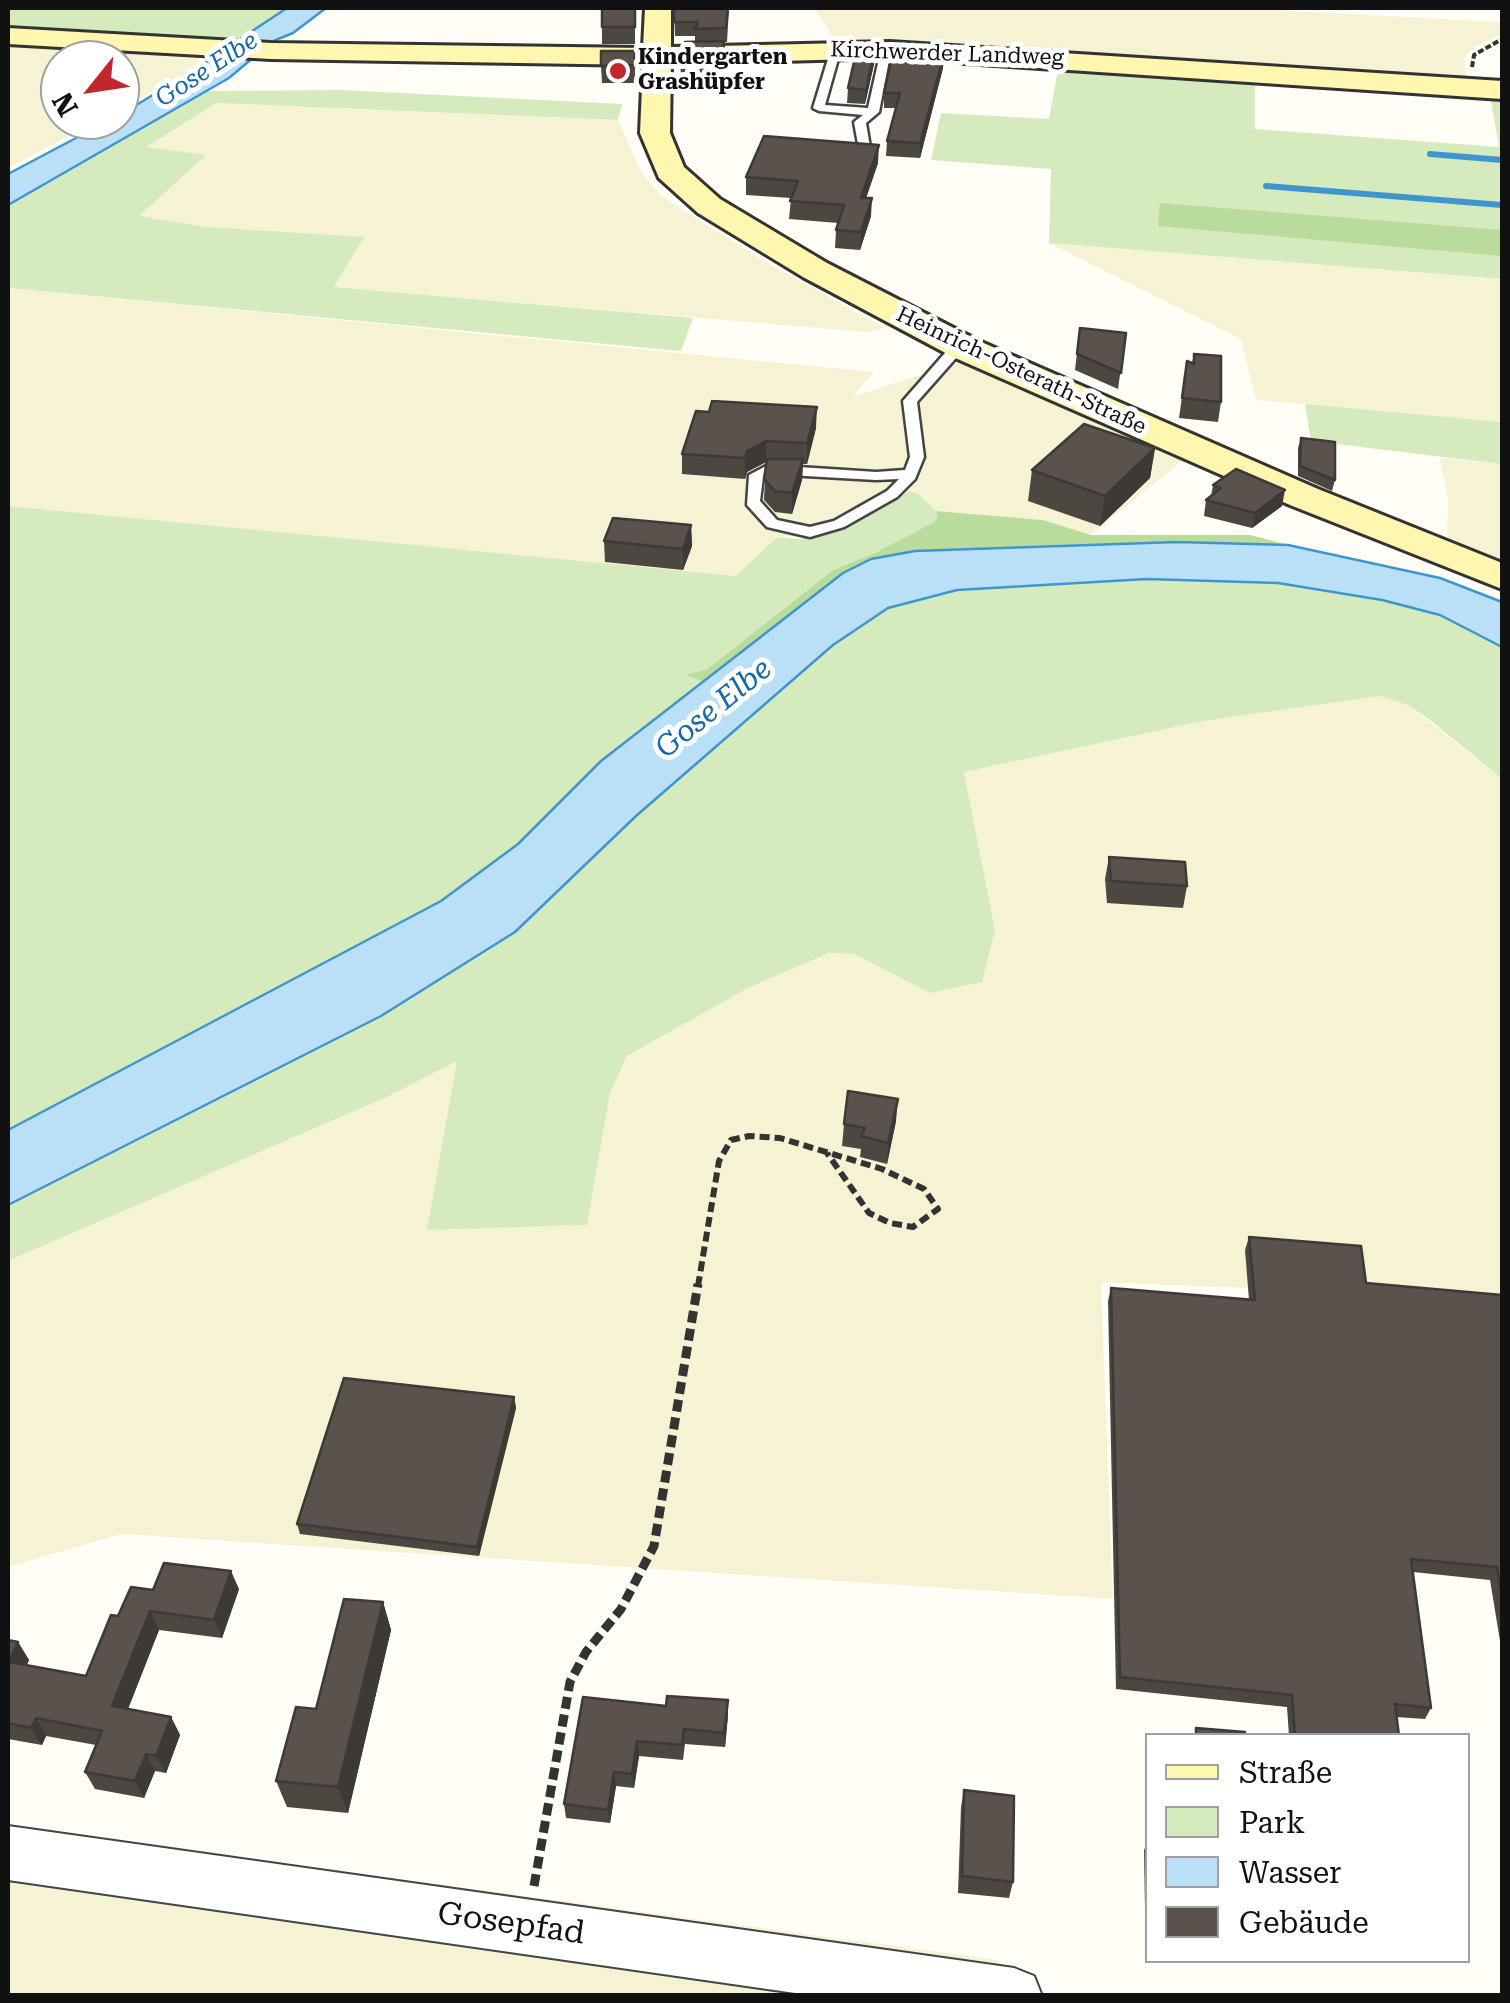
<!DOCTYPE html>
<meta charset="utf-8">
<style>
body{margin:0}
#map{position:relative;width:1510px;height:2003px;overflow:hidden;background:#fffdf5;font-family:"Roboto Serif",serif}
canvas{display:block}
.frame{position:absolute;inset:0;border:10px solid #111;pointer-events:none}
.legend{position:absolute;left:1145px;top:1733px;width:325px;height:230px;box-sizing:border-box;background:#fff;border:2px solid #a0a0a0;margin:0;padding:12px 18px;list-style:none;font-size:30px;color:#111}
.legend li{display:flex;align-items:center;gap:20px;height:50px}
.legend b{width:50px;border:2px solid #a0a0a0}
.north{position:absolute;left:40px;top:40px;width:100px;height:100px;box-sizing:border-box;background:#fff;border:2px solid #a0a0a0;border-radius:50%;rotate:240deg;font-size:28px;font-weight:700;line-height:40px;text-align:center;color:#111}
.north::after{content:'';display:block;margin:auto;width:35px;height:45px;background:#c4262e;clip-path:polygon(50% 0,100% 100%,50% 72%,0 100%)}
</style>
<div id="map">
<canvas width="1510" height="2003"></canvas>
<div class="frame"></div>
<ul class="legend">
<li><b style="height:12px;background:#fff6b0"></b>Straße</li>
<li><b style="height:28px;background:#d5ebbd"></b>Park</li>
<li><b style="height:28px;background:#b9e0f7"></b>Wasser</li>
<li><b style="height:28px;background:#5a524d"></b>Gebäude</li>
</ul>
<div class="north">N</div>
</div>
<script>
const ctx = document.querySelector('canvas').getContext('2d');
ctx.lineJoin = 'round';
function fillPath(path, color) {
  ctx.fillStyle = color;
  ctx.fill(path, 'evenodd');
}
function toPath(rows) {
  const path = new Path2D();
  for (const r of rows) {
    path.moveTo(r[0], r[1]);
    for (let i = 2; i < r.length; i += 2) path.lineTo(r[i], r[i + 1]);
  }
  return path;
}
function stroke(path, color, width, dash) {
  ctx.strokeStyle = color;
  ctx.lineWidth = width;
  ctx.lineCap = dash ? 'butt' : 'round';
  ctx.setLineDash(dash || []);
  ctx.stroke(path);
}
function write(font, color, halo, rows, align = 'center') {
  ctx.font = font + ' "Roboto Serif",serif';
  ctx.lineWidth = 10;
  ctx.setLineDash([]);
  ctx.textBaseline = 'middle';
  ctx.strokeStyle = halo;
  ctx.fillStyle = color;
  for (const [text, x, y, turn = 0] of rows) {
    ctx.save();
    ctx.translate(x, y);
    ctx.rotate((+turn || 0) * Math.PI / 180);
    ctx.textAlign = isNaN(turn) ? turn : align;
    if (halo) ctx.strokeText(text, 0, 0);
    ctx.fillText(text, 0, 0);
    ctx.restore();
  }
}
const farmland = toPath([
 [814,8,1232,8,1502,22,1502,34,1474,47,1464,58,1467,83,837,43],
 [8,41,205,54,187,73,120,109,120,60,60,60,60,120,98,120,8,168],
 [216,103,618,120,641,172,661,196,757,257,885,328,867,332,333,287,363,238,207,227,138,216,205,155,146,148],
 [1049,243,1502,279,1502,422,1256,400,1241,339],
 [8,288,874,372,852,397,969,359,1191,454,1091,535,1043,520,936,511,920,494,901,493,830,533,777,537,736,577,8,506],
 [1440,458,1502,464,1502,570,1447,548,1448,500],
 [1362,696,1379,696,1408,705,1502,779,1502,1299,1101,1282,1113,1599,121,1534,8,1567,8,1261,387,1097,458,1060,586,1225,610,1093,627,1056,748,988,829,953,854,954,930,993,995,930,964,772,1202,721],
 [8,1826,998,1960,993,1996,8,1996]
]);
const green = toPath([
 [8,8,287,8,234,43,8,30],
 [1059,64,1255,78,1255,129,1499,147,1490,95,1502,96,1502,279,1049,243,1051,169,931,160,941,113,1049,119],
 [341,90,622,104,618,120,216,103,147,147,206,155,139,216,207,227,364,237,334,287,693,318,681,351,8,288,8,205,207,91],
 [1305,404,1502,422,1502,464,1311,441],
 [910,491,919,494,936,511,939,517,934,522,875,553,833,570,706,670,688,676,706,683,601,761,518,844,441,901,8,1130,8,506,736,576,777,537,799,539,830,533],
 [1147,579,1278,583,1382,600,1440,615,1484,636,1502,647,1502,779,1430,720,1408,705,1379,696,1203,721,964,772,995,930,982,982,930,993,854,954,829,953,748,988,627,1056,610,1093,587,1225,427,1230,457,1061,387,1097,8,1261,8,1205,381,1016,510,935,636,816,833,645,888,608,957,590]
]);
const forest = toPath([
 [1160,203,1502,230,1502,256,1158,226],
 [936,511,1043,520,1091,535,1250,535,1288,545,1177,542,954,549,871,559,843,573,706,683,686,675,706,670,833,570,875,553,934,522,938,517]
]);
const water = toPath([
 [287,8,326,8,293,33,266,44,234,43,287,8],
 [218,55,254,57,229,78,8,205,8,174,110,120,120,120,120,115,218,55],
 [1177,542,1288,545,1440,578,1502,602,1502,647,1440,615,1382,600,1278,583,1147,579,957,590,888,608,833,645,636,816,515,932,381,1016,8,1205,8,1130,441,901,518,844,601,761,843,573,871,559,915,551,1177,542]
]);
const stream = toPath([
 [1430,154,1502,160],
 [1266,186,1502,205]
]);
const pathFar2 = toPath([
 [1472,67,1474,55,1502,39]
]);
const pathFar1 = toPath([
 [698,1286,719,1161,731,1140,749,1136,780,1138,882,1169,924,1189,938,1209,913,1227,890,1223,869,1213,827,1153]
]);
const path = toPath([
 [534,1886,570,1682,586,1652,621,1609,654,1546,698,1284]
]);
const lane = toPath([
 [886,47,891,50,879,112,866,123,870,147,864,150,839,151,839,147,858,144,854,122,863,115,819,111,813,108,828,59,827,50,836,48,838,59,825,105,868,108,881,50,886,47],
 [961,346,973,349,955,359,917,402,924,457,915,479,897,497,844,527,810,537,767,527,747,505,749,475,768,465,876,472,905,470,910,457,903,401,945,353,961,346],
 [770,474,876,480,899,479,887,491,834,521,810,527,777,520,760,501,763,477,770,474]
]);
const street = toPath([
 [8,1826,1014,1968,1034,1976,1042,1996,816,1996,8,1880,8,1826]
]);
const secondary = toPath([
 [645,8,671,8,671,47,890,42,1502,81,1502,99,890,58,671,64,670,133,684,167,720,199,827,263,979,341,1318,489,1502,563,1502,589,1290,505,953,357,803,277,698,213,659,178,640,133,643,65,271,59,8,44,8,28,271,43,643,48,645,8]
]);
const wall = toPath([
 [635,8,635,44,602,44,602,27],
 [674,8,751,8,750,10,729,8,727,42,725,42,724,81,681,79,680,53,695,41,695,36,675,36],
 [875,50,874,64,865,104,847,103,848,88],
 [635,51,635,83,602,83,601,66],
 [943,68,920,158,886,156,887,141,896,108,884,108,884,93],
 [878,163,866,198,871,216,860,250,835,248,836,230,838,223,789,219,791,198,746,195,746,177],
 [1080,328,1126,333,1118,389,1075,370],
 [1194,354,1221,402,1218,422,1179,418,1187,361,1192,363],
 [816,428,807,464,803,464,802,480,792,514,775,512,764,500,766,462,747,472,745,479,682,474,682,454],
 [1301,438,1335,480,1332,491,1298,476,1298,448],
 [1155,448,1150,478,1100,526,1028,501,1032,470],
 [1213,485,1282,506,1252,528,1204,516,1206,500,1211,497],
 [691,525,692,546,683,570,605,562,604,541],
 [1109,857,1187,886,1183,908,1107,903,1105,879],
 [896,1121,887,1164,860,1157,861,1149,842,1146,844,1124],
 [1249,1237,1366,1283,1502,1295,1502,1653,1490,1580,1413,1572,1431,1708,1425,1719,1396,1717,1399,1736,1289,1736,1287,1707,1116,1689,1108,1301,1111,1288,1249,1300,1245,1250],
 [514,1397,516,1408,479,1556,300,1534,297,1524],
 [239,1589,222,1638,159,1630,128,1709,171,1717,180,1735,166,1773,155,1771,144,1798,95,1789,85,1772,96,1745,46,1736,42,1745,8,1739,8,1640,18,1642,29,1660,27,1665,86,1676,118,1616,153,1590],
 [383,1602,391,1630,348,1813,287,1807,276,1781,316,1709],
 [583,1697,728,1715,725,1747,685,1744,683,1760,639,1756,634,1788,616,1786,610,1823,566,1818,564,1804],
 [964,1790,1013,1882,1009,1898,958,1893,961,1807],
 [1148,1841,1148,1909,1145,1909,1144,1850]
]);
const shadedWall = toPath([
 [875,50,874,64,865,104,866,90],
 [944,54,943,68,920,158,920,143],
 [879,145,878,163,860,216,861,198],
 [872,198,871,216,860,250,861,232],
 [817,407,816,428,807,464,807,443],
 [766,441,766,462,747,472,745,479,745,458,747,451],
 [1155,448,1150,478,1100,526,1105,496],
 [803,459,802,480,792,514,792,493],
 [1285,490,1282,506,1252,528,1255,513],
 [691,525,692,546,683,570,683,549],
 [898,1099,896,1121,887,1164,888,1143],
 [514,1397,516,1408,479,1556,477,1547],
 [231,1571,239,1589,222,1638,214,1620],
 [383,1602,391,1630,348,1813,338,1787],
 [150,1611,159,1630,122,1724,112,1706],
 [18,1642,29,1660,20,1680,9,1662],
 [728,1700,728,1715,725,1747,724,1733],
 [171,1717,180,1735,166,1773,156,1756],
 [36,1718,46,1736,42,1745,31,1728],
 [637,1741,639,1756,634,1788,632,1774],
 [146,1754,155,1771,144,1798,135,1781],
 [614,1772,616,1786,610,1823,608,1810]
]);
const building = toPath([
 [602,8,635,8,635,27,602,27,602,8],
 [674,8,728,8,726,28,695,29,698,22,674,22,674,8],
 [724,41,723,55,680,53,685,42,724,41],
 [857,49,875,50,866,90,848,88,857,49],
 [601,51,635,51,634,65,601,66,601,51],
 [893,51,944,54,920,143,887,141,900,93,884,93,893,51],
 [764,136,879,145,861,198,872,198,861,232,836,230,844,205,790,201,798,181,746,177,764,136],
 [1080,328,1126,333,1121,373,1077,354,1080,328],
 [1194,354,1221,356,1221,402,1182,398,1187,361,1194,364,1194,354],
 [712,401,817,407,807,443,766,441,747,451,745,458,682,454,696,411,709,412,712,401],
 [1084,424,1155,448,1105,496,1032,470,1084,424],
 [1301,438,1335,442,1335,480,1300,466,1301,438],
 [767,459,803,459,792,493,775,491,764,479,767,459],
 [1236,469,1285,490,1255,513,1206,500,1221,488,1213,485,1236,469],
 [613,518,691,525,683,549,604,541,613,518],
 [1109,857,1185,862,1187,886,1111,881,1109,857],
 [848,1091,898,1099,888,1143,861,1136,865,1128,844,1124,848,1091],
 [1249,1237,1361,1246,1366,1283,1502,1295,1502,1600,1497,1567,1411,1559,1431,1708,1395,1704,1399,1736,1295,1736,1292,1695,1120,1677,1111,1288,1255,1300,1249,1237],
 [344,1378,514,1397,477,1547,297,1524,344,1378],
 [164,1563,231,1571,214,1620,150,1611,112,1706,171,1717,156,1756,146,1754,135,1781,85,1772,102,1731,36,1718,31,1728,8,1723,8,1640,18,1642,9,1662,86,1676,111,1615,118,1616,131,1587,153,1590,164,1563],
 [344,1599,383,1602,338,1787,276,1781,296,1707,316,1709,344,1599],
 [667,1696,728,1700,724,1733,684,1729,682,1745,637,1741,632,1774,614,1772,608,1810,564,1804,583,1697,666,1706,667,1696],
 [1196,1728,1245,1732,1245,1736,1196,1736,1196,1728],
 [964,1790,1014,1796,1013,1882,962,1876,964,1790]
]);
const markers = [
 [618,71,10,"#c4262e"]
];
const farStreetnames = [
 ["Kirchwerder Landweg",947,54,2],
 ["Heinrich-Osterath-Straße",1021,371,25]
];
const farPoinames = [
 ["Kindergarten",638,58],
 ["Grashüpfer",638,83]
];
const farWaternames = [
 ["Gose Elbe",207,70,-33]
];
const waterNames = [
 ["Gose Elbe",714,709,-39]
];
const nearStreetnames = [
 ["Gosepfad",511,1924,8]
];
fillPath(farmland, '#f6f3d4');
fillPath(green, '#d5ebbd');
fillPath(forest, '#b9dc9c');
fillPath(water, '#b9e0f7');
stroke(water, '#3f96cf', 2.5);
stroke(stream, '#3f96cf', 6);
stroke(lane, '#444', 5);
stroke(street, '#444', 4);
stroke(secondary, '#333', 6);
stroke(pathFar2, '#333', 4, [6, 2.5]);
stroke(pathFar1, '#333', 6, [10, 5]);
stroke(path, '#333', 9, [12, 6]);
fillPath(lane, '#fff');
fillPath(street, '#fff');
fillPath(secondary, '#fff6b0');
fillPath(wall, '#4d4742');
fillPath(shadedWall, '#3f3936');
fillPath(building, '#5a524d');
stroke(building, '#3f3936', 2.5);
for (const [x, y, r, color] of markers) {
  const dot = new Path2D();
  dot.arc(x, y, r, 0, 2 * Math.PI);
  ctx.fillStyle = color;
  ctx.fill(dot);
  stroke(dot, '#fff', 4);
}
write('22px', '#111', '#fff', farStreetnames);
write('bold 22px', '#111', '#fff', farPoinames, 'left');
write('italic 25px', '#1768a6', '#fff', farWaternames);
write('italic 30px', '#1768a6', '#fff', waterNames);
write('32px', '#111', '#fff', nearStreetnames);
</script>
